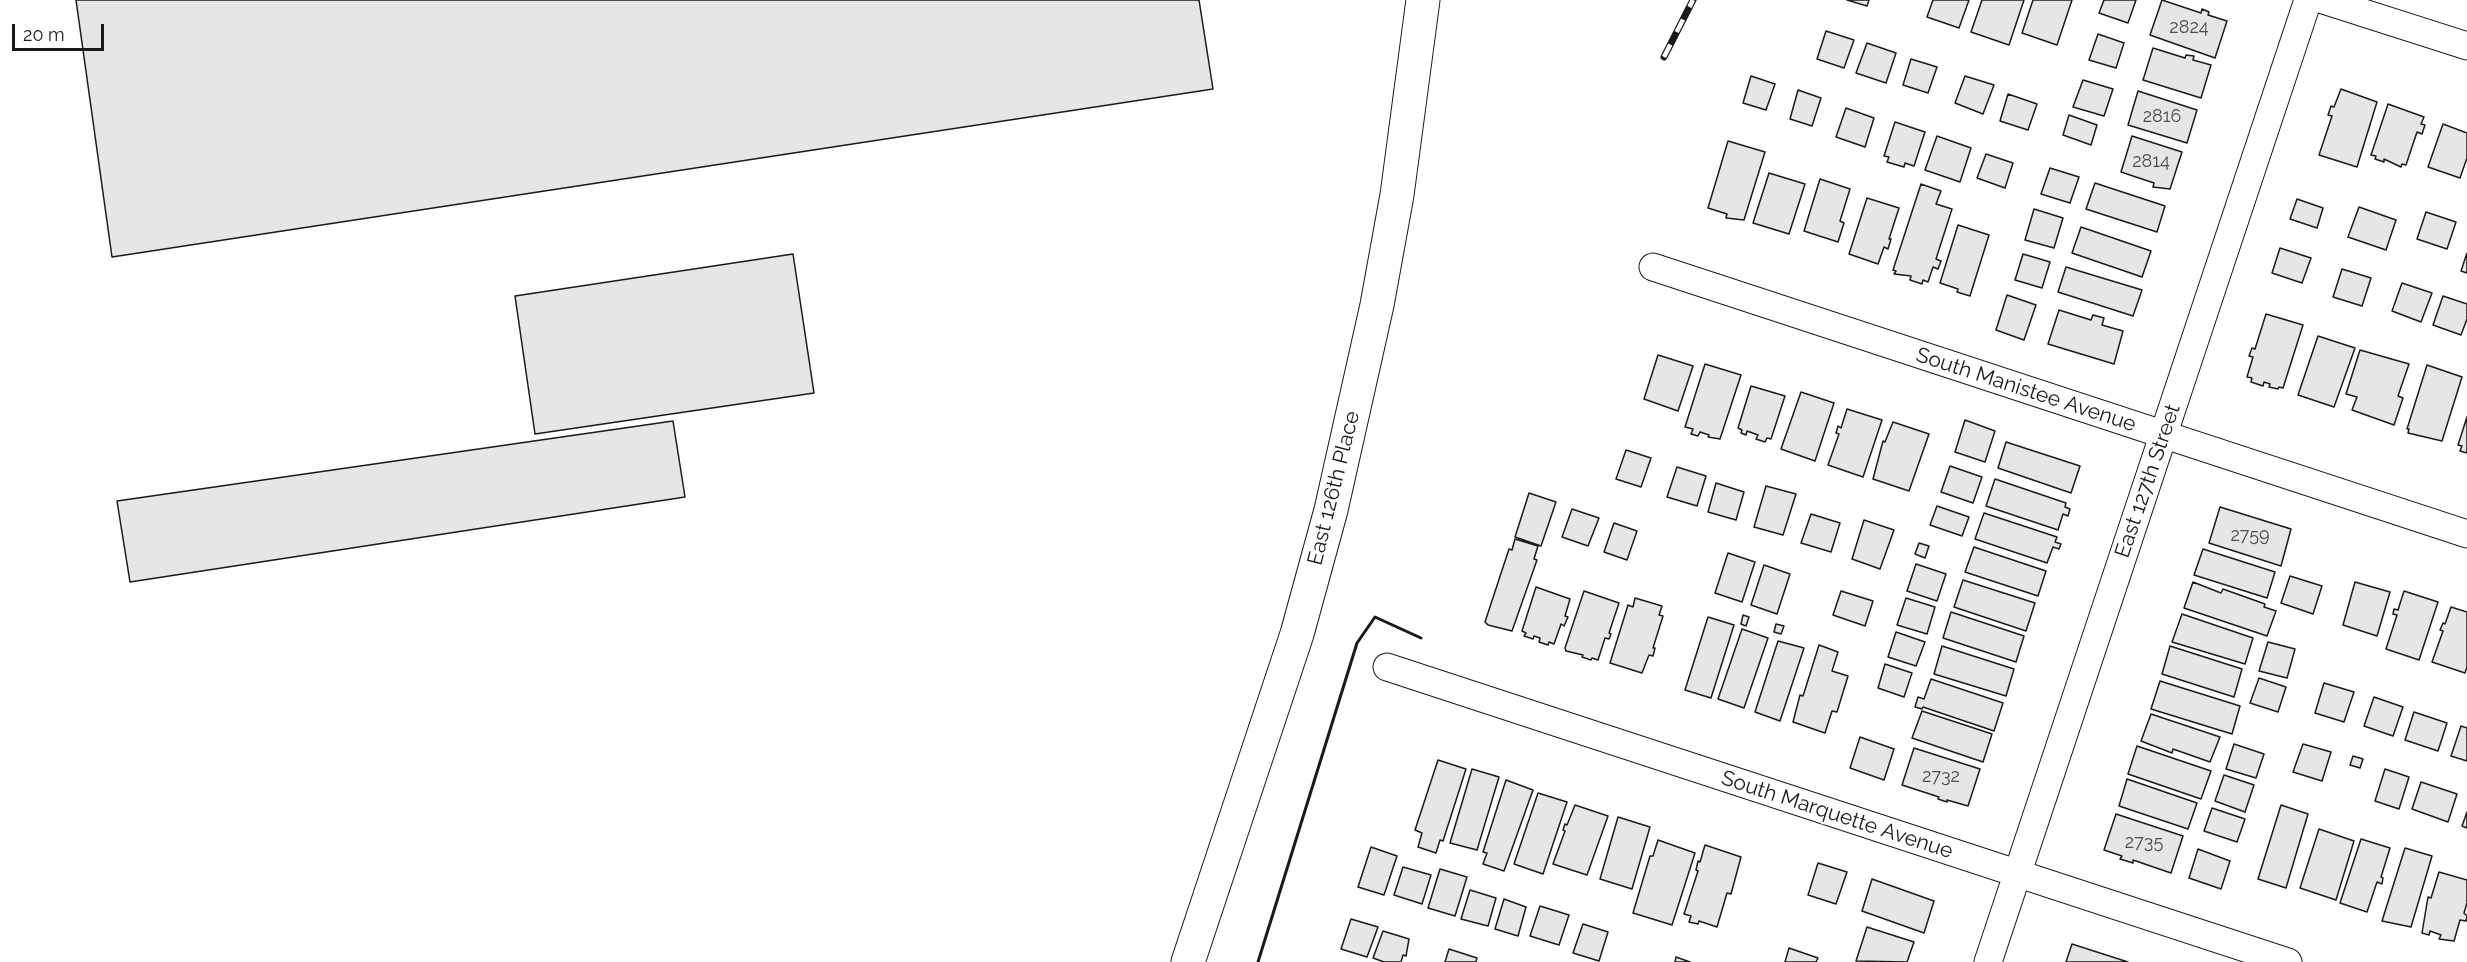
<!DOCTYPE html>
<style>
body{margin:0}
#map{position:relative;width:2467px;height:962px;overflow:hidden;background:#fff;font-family:Raleway,sans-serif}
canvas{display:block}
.scale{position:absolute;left:12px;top:24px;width:92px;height:27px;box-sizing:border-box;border:3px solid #1a1a1a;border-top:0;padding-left:8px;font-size:18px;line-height:21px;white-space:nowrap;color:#1a1a1a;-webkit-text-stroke:4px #fff;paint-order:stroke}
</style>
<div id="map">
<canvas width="2467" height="962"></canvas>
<div class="scale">20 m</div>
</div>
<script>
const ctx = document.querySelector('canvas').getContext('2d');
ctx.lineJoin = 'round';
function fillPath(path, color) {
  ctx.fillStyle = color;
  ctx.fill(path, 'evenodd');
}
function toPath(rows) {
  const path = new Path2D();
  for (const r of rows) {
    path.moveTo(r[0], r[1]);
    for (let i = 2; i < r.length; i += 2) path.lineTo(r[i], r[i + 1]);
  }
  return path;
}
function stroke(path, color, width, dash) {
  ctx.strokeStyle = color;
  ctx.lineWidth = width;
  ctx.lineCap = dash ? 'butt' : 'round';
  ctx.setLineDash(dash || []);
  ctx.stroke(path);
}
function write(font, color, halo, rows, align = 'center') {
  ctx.font = font + ' Raleway,sans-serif';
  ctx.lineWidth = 4.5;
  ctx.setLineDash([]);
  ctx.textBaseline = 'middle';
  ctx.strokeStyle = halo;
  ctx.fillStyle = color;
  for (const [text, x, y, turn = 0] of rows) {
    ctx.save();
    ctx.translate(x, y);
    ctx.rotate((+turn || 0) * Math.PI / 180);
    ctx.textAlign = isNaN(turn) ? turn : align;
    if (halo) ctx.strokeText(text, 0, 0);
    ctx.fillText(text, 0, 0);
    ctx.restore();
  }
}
const building = toPath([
 [76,0,1199,0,1213,89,112,257,76,0],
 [1847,0,1869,0,1867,6,1847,0],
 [1933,0,1969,0,1959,28,1927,17,1933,0],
 [1982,0,2024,0,2009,45,1971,32,1982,0],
 [2033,0,2072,0,2057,45,2022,33,2033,0],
 [2104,0,2136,0,2128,23,2099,13,2104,0],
 [2162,0,2201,13,2202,9,2209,12,2208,15,2227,21,2215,58,2150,35,2162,0],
 [1826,31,1854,40,1844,68,1817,59,1826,31],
 [2098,34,2124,43,2116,68,2089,60,2098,34],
 [1867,43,1896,53,1886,83,1856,73,1867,43],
 [2153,48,2185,58,2186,55,2194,56,2193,60,2211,65,2201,98,2143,80,2153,48],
 [1911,59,1937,67,1928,93,1903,85,1911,59],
 [1751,76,1775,84,1766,110,1743,103,1751,76],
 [1965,76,1994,85,1983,114,1955,103,1965,76],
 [2083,80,2113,89,2104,116,2073,107,2083,80],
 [2341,89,2377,102,2357,167,2319,155,2332,116,2328,115,2331,106,2334,107,2341,89],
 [1798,90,1821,98,1812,126,1790,119,1798,90],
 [2138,91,2197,110,2187,143,2128,125,2138,91],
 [2008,94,2037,104,2028,130,2000,121,2008,94],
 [2388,104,2424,117,2421,124,2425,125,2422,134,2417,132,2406,165,2402,164,2401,167,2384,159,2384,162,2375,159,2376,156,2371,155,2388,104],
 [1846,108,1874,118,1865,147,1836,137,1846,108],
 [2069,115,2097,125,2091,145,2063,135,2069,115],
 [1895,122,1925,132,1914,166,1905,163,1904,167,1887,162,1889,157,1884,156,1895,122],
 [2443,124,2467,133,2467,158,2460,178,2428,167,2443,124],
 [1937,136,1971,148,1960,182,1925,170,1937,136],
 [2132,136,2182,152,2170,189,2153,187,2154,183,2121,172,2132,136],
 [1728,141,1765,152,1744,220,1726,218,1727,214,1708,208,1728,141],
 [1986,154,2013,163,2005,188,1977,178,1986,154],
 [2050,168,2079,177,2070,203,2041,194,2050,168],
 [1769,173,1805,184,1789,234,1753,223,1769,173],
 [1820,179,1850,189,1840,221,1844,223,1838,242,1804,231,1820,179],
 [2095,183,2165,206,2157,232,2086,209,2095,183],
 [1921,184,1941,191,1936,204,1952,209,1936,259,1941,261,1938,269,1933,267,1928,282,1923,280,1922,284,1910,280,1911,276,1894,274,1896,271,1893,270,1921,184],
 [1867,198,1899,208,1889,239,1891,239,1888,249,1884,247,1878,264,1849,254,1867,198],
 [2297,199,2323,208,2317,228,2290,219,2297,199],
 [2359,207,2396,220,2386,250,2348,237,2359,207],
 [2034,209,2063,218,2054,248,2025,240,2034,209],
 [2426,212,2456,222,2447,249,2417,239,2426,212],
 [1958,225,1989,235,1970,296,1957,292,1958,289,1940,283,1958,225],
 [2081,227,2151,251,2142,277,2072,253,2081,227],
 [2280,248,2311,258,2302,283,2272,273,2280,248],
 [2467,253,2467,273,2461,271,2467,253],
 [793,254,814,393,535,434,515,296,793,254],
 [2023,254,2050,262,2042,288,2015,280,2023,254],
 [2066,267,2142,290,2133,316,2058,292,2066,267],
 [2342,269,2371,278,2362,306,2333,297,2342,269],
 [2402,283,2432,293,2421,322,2392,311,2402,283],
 [2007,295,2036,305,2024,340,1996,330,2007,295],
 [2443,296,2467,304,2467,319,2461,335,2433,325,2443,296],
 [2059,310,2091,320,2093,315,2104,318,2102,325,2123,331,2114,364,2048,344,2059,310],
 [2266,314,2303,325,2283,388,2279,387,2278,389,2269,387,2270,384,2264,382,2263,386,2251,382,2252,378,2247,377,2253,357,2249,356,2252,348,2255,349,2266,314],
 [2318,336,2355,348,2334,407,2298,395,2318,336],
 [2360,350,2409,364,2398,396,2403,398,2394,425,2352,410,2357,397,2346,394,2360,350],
 [1658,355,1693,366,1678,411,1644,399,1658,355],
 [1705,364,1741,375,1720,439,1708,437,1709,435,1700,432,1698,436,1691,434,1693,429,1685,427,1705,364],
 [2427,365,2462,377,2442,441,2408,433,2409,429,2407,429,2427,365],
 [1751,386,1785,396,1771,439,1767,438,1765,442,1756,439,1758,435,1747,431,1746,435,1741,433,1742,430,1738,428,1751,386],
 [1801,392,1834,403,1815,461,1781,449,1801,392],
 [1847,409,1882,420,1863,477,1828,465,1839,434,1836,433,1838,426,1841,428,1847,409],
 [2467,417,2467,453,2460,451,2462,446,2458,445,2467,417],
 [1965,420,1995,431,1985,462,1955,452,1965,420],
 [673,421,685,497,130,582,117,501,673,421],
 [1893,422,1929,434,1909,491,1873,479,1883,441,1885,442,1893,422],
 [2006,442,2080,466,2071,493,1998,468,2006,442],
 [1626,450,1651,458,1641,487,1616,479,1626,450],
 [1950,466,1982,477,1973,503,1941,492,1950,466],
 [1677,467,1706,476,1697,506,1667,497,1677,467],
 [1995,479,2066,503,2065,507,2070,509,2068,516,2063,514,2058,530,1986,506,1995,479],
 [1716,483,1744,492,1736,520,1708,512,1716,483],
 [1766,486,1796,494,1783,535,1754,527,1766,486],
 [1529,493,1556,502,1541,546,1515,537,1529,493],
 [1937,506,1969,517,1962,536,1930,525,1937,506],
 [2220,507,2291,529,2281,566,2209,543,2220,507],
 [1572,509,1599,518,1588,546,1562,537,1572,509],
 [1984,513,2057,537,2055,542,2061,544,2059,549,2053,547,2047,563,1975,539,1984,513],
 [1811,514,1840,523,1831,552,1801,543,1811,514],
 [1864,520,1894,530,1880,569,1852,559,1864,520],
 [1614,523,1637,531,1627,560,1604,552,1614,523],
 [1515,539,1538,546,1534,559,1537,560,1512,631,1488,625,1485,622,1509,549,1512,550,1515,539],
 [1919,543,1929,546,1925,558,1915,554,1919,543],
 [1974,547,2046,571,2038,596,1965,572,1974,547],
 [2203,549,2275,572,2267,598,2194,575,2203,549],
 [1728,553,1755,562,1742,602,1715,593,1728,553],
 [1916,564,1946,574,1937,601,1907,591,1916,564],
 [1764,565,1790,574,1777,614,1751,605,1764,565],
 [2290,576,2322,586,2313,614,2281,603,2290,576],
 [1963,580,2035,603,2026,631,1954,607,1963,580],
 [2193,582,2221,593,2223,589,2265,604,2264,607,2276,611,2267,636,2184,608,2193,582],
 [2355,582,2390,592,2377,636,2343,625,2355,582],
 [1536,587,1570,599,1565,616,1568,617,1564,626,1561,624,1554,644,1549,642,1548,645,1539,642,1540,638,1534,636,1533,639,1524,636,1526,633,1522,631,1536,587],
 [1584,591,1619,603,1609,633,1611,634,1609,639,1605,638,1598,660,1592,658,1591,660,1582,657,1583,655,1566,651,1565,648,1584,591],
 [1841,591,1873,601,1865,626,1833,615,1841,591],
 [2404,591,2438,602,2419,660,2386,649,2397,615,2393,614,2394,609,2398,610,2404,591],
 [1635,598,1662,606,1659,615,1663,616,1653,648,1655,648,1653,656,1649,655,1642,673,1610,663,1628,605,1633,607,1635,598],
 [1906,598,1935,607,1927,634,1897,625,1906,598],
 [2451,607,2467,612,2467,667,2465,673,2432,662,2443,631,2440,630,2443,623,2445,624,2451,607],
 [1951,612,2024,636,2016,662,1943,638,1951,612],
 [2182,614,2253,638,2245,664,2172,642,2182,614],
 [1743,615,1749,617,1746,626,1741,624,1743,615],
 [1708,617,1734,625,1711,698,1685,690,1708,617],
 [1776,624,1784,626,1781,634,1774,632,1776,624],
 [1742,629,1768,638,1744,708,1718,699,1742,629],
 [1896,632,1925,642,1916,666,1888,657,1896,632],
 [1778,641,1804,648,1780,721,1755,712,1778,641],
 [2268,642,2295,649,2287,678,2259,671,2268,642],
 [1819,645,1838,652,1832,671,1848,676,1837,712,1832,711,1825,733,1793,722,1800,695,1803,696,1819,645],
 [1942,646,2014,669,2006,696,1934,674,1942,646],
 [2170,646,2242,669,2234,697,2162,674,2170,646],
 [1885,664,1912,673,1904,697,1878,688,1885,664],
 [2259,678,2286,687,2278,712,2250,703,2259,678],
 [1931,679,2003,703,1994,731,1923,707,1922,709,1915,707,1918,697,1924,699,1931,679],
 [2160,681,2240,706,2232,734,2151,709,2160,681],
 [2324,683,2354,692,2344,722,2315,713,2324,683],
 [2374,697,2403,707,2393,736,2364,726,2374,697],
 [1922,711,1992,734,1983,762,1912,738,1922,711],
 [2414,712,2447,723,2438,751,2405,740,2414,712],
 [2151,714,2220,737,2210,762,2173,749,2172,753,2141,741,2151,714],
 [2461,726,2467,728,2467,761,2451,756,2461,726],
 [1860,737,1894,749,1884,780,1850,768,1860,737],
 [2234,744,2264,754,2256,778,2226,769,2234,744],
 [2303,744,2331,752,2322,781,2293,772,2303,744],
 [2137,746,2211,771,2201,799,2128,774,2137,746],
 [1914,748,1980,769,1968,806,1947,800,1947,802,1938,799,1939,797,1902,785,1914,748],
 [2353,756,2363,759,2360,768,2350,765,2353,756],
 [1438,760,1466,769,1443,841,1440,840,1436,853,1418,847,1422,833,1415,830,1438,760],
 [1472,769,1499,777,1477,850,1450,843,1472,769],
 [2385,769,2409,777,2399,809,2375,801,2385,769],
 [2224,775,2254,785,2245,812,2215,801,2224,775],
 [2127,779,2197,803,2188,829,2119,806,2127,779],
 [1506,780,1533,790,1504,871,1483,864,1487,853,1483,852,1506,780],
 [2421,782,2457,794,2448,822,2412,809,2421,782],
 [1538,793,1567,802,1543,874,1514,864,1538,793],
 [1575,805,1608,816,1587,875,1553,864,1565,831,1563,830,1565,824,1567,825,1575,805],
 [2281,805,2308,814,2286,888,2258,879,2281,805],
 [2212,808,2245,819,2237,842,2204,831,2212,808],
 [2467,812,2467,828,2462,826,2467,812],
 [2116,814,2183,836,2171,873,2133,860,2133,863,2120,859,2122,856,2104,850,2116,814],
 [1618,817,1650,827,1632,889,1600,879,1618,817],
 [2319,829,2354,841,2336,900,2300,888,2319,829],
 [2361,839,2390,848,2381,877,2383,878,2382,884,2377,882,2367,912,2340,903,2361,839],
 [1658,840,1695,853,1672,925,1633,913,1650,856,1653,856,1658,840],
 [1705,845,1741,857,1731,894,1727,893,1717,927,1699,921,1698,924,1689,922,1691,916,1684,914,1698,871,1696,870,1698,861,1700,862,1705,845],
 [1371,847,1397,856,1384,895,1358,887,1371,847],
 [2405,848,2432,856,2411,927,2382,921,2405,848],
 [2198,849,2230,861,2221,889,2189,878,2198,849],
 [1818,863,1847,872,1836,904,1808,895,1818,863],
 [1403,867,1431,875,1422,904,1394,895,1403,867],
 [1440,869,1467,877,1455,916,1428,908,1440,869],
 [2439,872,2467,880,2467,903,2464,913,2467,916,2466,921,2460,920,2454,941,2439,939,2441,935,2430,931,2429,935,2422,933,2428,897,2431,898,2439,872],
 [1872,879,1934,901,1924,933,1862,911,1872,879],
 [1470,890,1496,898,1488,926,1461,919,1470,890],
 [1504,899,1526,907,1518,936,1495,929,1504,899],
 [1540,906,1569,915,1559,945,1530,936,1540,906],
 [1351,919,1378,927,1367,957,1341,949,1351,919],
 [1583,924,1608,932,1599,961,1573,953,1583,924],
 [1867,927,1914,942,1907,962,1856,961,1867,927],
 [1383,931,1409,939,1406,956,1403,955,1401,962,1384,962,1373,958,1383,931],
 [2072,944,2128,962,2066,962,2072,944],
 [1789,948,1818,958,1816,962,1785,962,1789,948],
 [1449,949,1477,958,1476,962,1445,962,1449,949],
 [1676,957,1690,962,1675,962,1676,957]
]);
const minor = toPath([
 [2323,0,2467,46],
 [1653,267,2467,534],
 [1387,667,2288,962],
 [1988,962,2308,0]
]);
const tertiary = toPath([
 [1188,962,1297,634,1331,510,1377,305,1397,195,1423,0]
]);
const rail = toPath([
 [1664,57,1693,0]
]);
const wall = toPath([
 [1258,962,1357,643,1375,617,1421,638]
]);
const numberNames = [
 ["2824",2189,28],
 ["2816",2162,117],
 ["2814",2151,162],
 ["2759",2250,536],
 ["2732",1941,777],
 ["2735",2144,843]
];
const streetNames = [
 ["South Manistee Avenue",2026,390,18],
 ["East 127th Street",2148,481,-71],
 ["East 126th Place",1334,488,-76],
 ["South Marquette Avenue",1837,815,18]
];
fillPath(building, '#e6e6e6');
stroke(building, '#1a1a1a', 1.5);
stroke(minor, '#1a1a1a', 29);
stroke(tertiary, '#1a1a1a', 35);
stroke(minor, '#fff', 27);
stroke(tertiary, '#fff', 33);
stroke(rail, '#1a1a1a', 7);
stroke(rail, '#fff', 4.5, [14]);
stroke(wall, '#1a1a1a', 3);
write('18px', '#4d4d4d', null, numberNames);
write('21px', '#1a1a1a', '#fff', streetNames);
</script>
